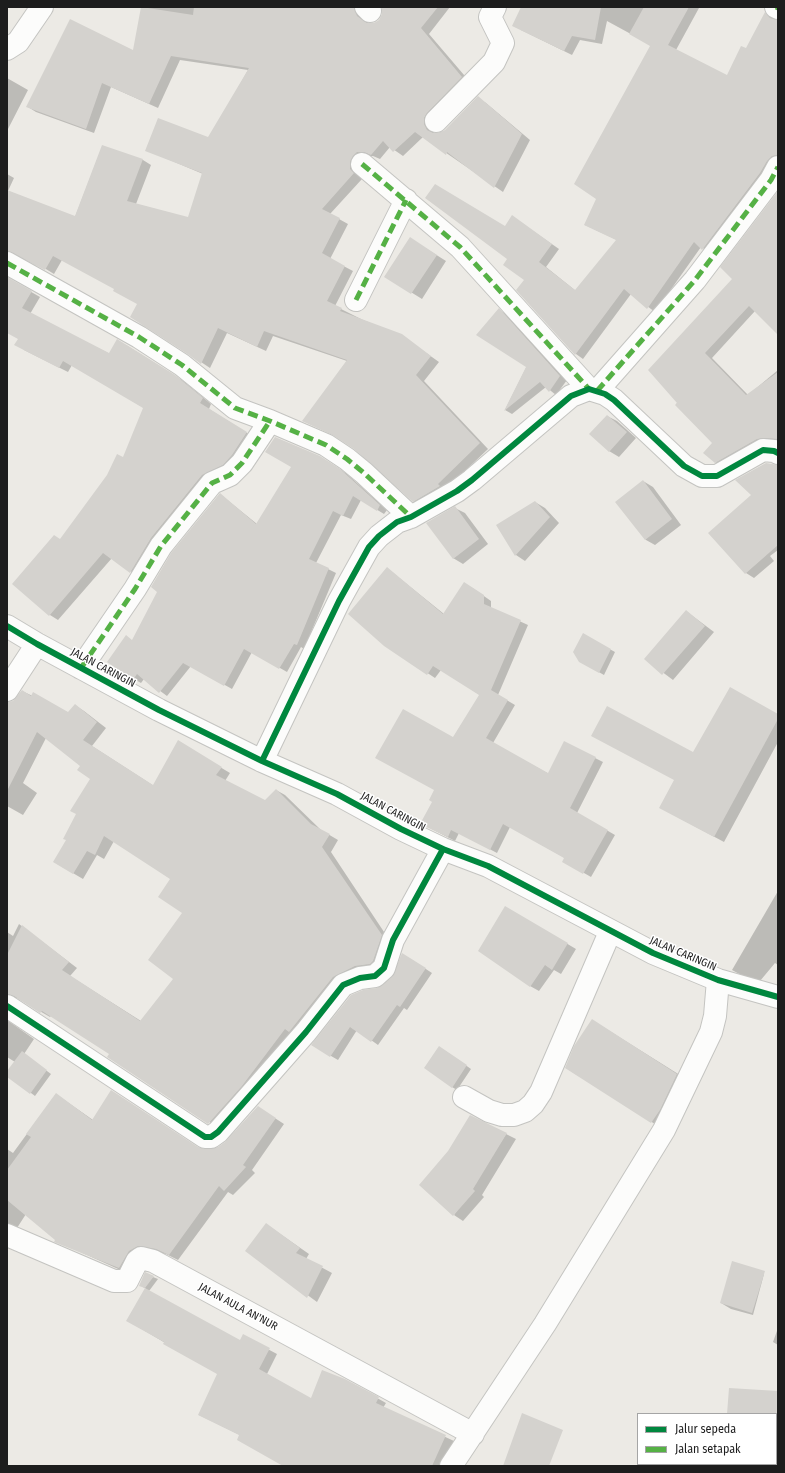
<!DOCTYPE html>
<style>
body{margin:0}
#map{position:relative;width:785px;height:1473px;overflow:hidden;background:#eceae5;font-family:"Fira Sans Condensed",sans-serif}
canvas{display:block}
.frame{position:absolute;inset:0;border:8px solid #1d1d1d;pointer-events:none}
.legend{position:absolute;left:637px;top:1413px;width:140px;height:52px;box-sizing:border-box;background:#fff;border:1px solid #a5a5a5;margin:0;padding:5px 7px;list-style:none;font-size:12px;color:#1d1d1d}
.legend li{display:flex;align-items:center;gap:8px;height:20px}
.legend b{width:20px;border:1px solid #a5a5a5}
</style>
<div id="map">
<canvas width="785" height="1473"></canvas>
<div class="frame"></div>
<ul class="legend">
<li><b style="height:5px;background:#00873e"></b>Jalur sepeda</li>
<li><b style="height:5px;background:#55b145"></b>Jalan setapak</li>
</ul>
</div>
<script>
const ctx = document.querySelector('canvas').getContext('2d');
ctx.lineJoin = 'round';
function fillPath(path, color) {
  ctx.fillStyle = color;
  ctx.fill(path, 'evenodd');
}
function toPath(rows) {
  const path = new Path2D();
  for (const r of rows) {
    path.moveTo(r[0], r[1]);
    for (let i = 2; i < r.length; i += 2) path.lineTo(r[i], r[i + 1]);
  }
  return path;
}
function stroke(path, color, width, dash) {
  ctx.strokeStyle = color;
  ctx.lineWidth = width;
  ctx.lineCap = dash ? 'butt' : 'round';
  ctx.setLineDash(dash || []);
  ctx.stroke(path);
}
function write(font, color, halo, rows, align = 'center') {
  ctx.font = font + ' "Fira Sans Condensed",sans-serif';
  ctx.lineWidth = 3;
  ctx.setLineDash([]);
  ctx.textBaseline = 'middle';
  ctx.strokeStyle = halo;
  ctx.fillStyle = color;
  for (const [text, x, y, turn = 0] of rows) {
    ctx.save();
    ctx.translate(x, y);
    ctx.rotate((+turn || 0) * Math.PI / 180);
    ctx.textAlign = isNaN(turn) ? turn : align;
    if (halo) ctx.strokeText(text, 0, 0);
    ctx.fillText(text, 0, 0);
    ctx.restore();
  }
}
const shadow = toPath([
 [142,7,363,7,362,15,369,24,374,24,380,20,383,14,383,7,450,7,429,34,470,82,432,130,435,134,445,131,478,98,486,103,530,140,503,192,423,137,403,156,390,147,380,159,373,156,366,157,359,174,362,179,330,214,348,224,330,259,353,271,335,306,363,320,401,335,439,362,424,381,488,449,446,489,422,506,413,501,355,448,338,437,303,421,347,361,273,336,266,351,227,333,210,368,189,354,138,304,116,289,62,260,54,274,7,245,7,174,14,178,8,191,75,217,102,147,143,160,151,165,136,204,189,218,203,174,146,150,209,139,248,70,180,60,158,108,111,87,94,133,36,112,28,107,134,51],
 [522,7,696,7,699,8,676,50,727,76,747,50,765,14,778,21,778,162,711,253,701,247,655,312,631,294,583,359,576,354,517,290,526,280,509,258,506,227,513,217,559,249,546,267,576,291,617,240,585,225,597,199,651,45,607,21,602,44,580,40,572,55,521,30],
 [7,78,28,90,7,131],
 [778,193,778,334,755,311,712,358,748,395,778,370,778,442,723,467,715,462,713,443,676,405,734,279],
 [419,244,446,261,422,299,385,276],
 [7,278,40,297,30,314,110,354,126,345,183,381,211,404,209,409,255,438,139,577,112,558,58,620,50,615,61,540,124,458,144,408,72,365,68,372,24,350,19,339,7,332],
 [499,310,506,314,567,380,556,395,546,387,512,414,505,410,527,366],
 [607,416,617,421,636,438,619,457,609,451],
 [327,461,347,474,387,510,384,514,361,500,351,519,341,515,316,563,336,573,304,649,301,647,287,672,252,652,232,689,191,666,167,696,144,679,141,683,134,679,133,641,220,494,257,524],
 [778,467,778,550,770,556,774,561,754,578,746,573,710,533,752,495],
 [643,481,653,487,681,525,655,545,646,540,617,502],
 [535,502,545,508,559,523,525,561,516,555,498,525],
 [455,508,465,513,488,544,463,564,453,558],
 [387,568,444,614,471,587,491,601,491,608,528,625,498,695,515,705,493,743,549,774,595,758,603,762,577,813,615,835,591,877,563,861,565,858,510,827,497,853,459,833,455,841,422,824,433,802,435,790,453,738,480,695,441,670,435,678,385,645],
 [686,611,714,632,673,680,645,659],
 [584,635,615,652,604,675,579,661],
 [22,691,69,713,75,705,84,711,106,728,92,746,154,786,178,742,230,773,225,781,265,801,276,790,285,795,321,830,338,840,331,852,390,941,382,966,365,971,218,1128,111,1054,51,1016,50,1017,17,998,11,1000,7,1003,7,932,13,936,19,924,77,968,70,976,141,1021,174,979,183,913,171,879,114,841,104,859,97,855,83,879,54,862,67,840,91,779,81,766,46,738,23,783,37,793,23,815,7,806,7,703,14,702],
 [778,715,778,742,724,842,670,813,693,753],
 [778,891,778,965,775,963,760,981,741,975,732,970],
 [505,907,576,949,561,974,554,970,539,991,530,986],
 [409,958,432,973,407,1010,404,1008,378,1045,357,1030,338,1060,312,1045,384,986],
 [7,1020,34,1039,24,1054,51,1074,35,1096,7,1075,15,1062,7,1057],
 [592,1020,691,1082,666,1131,566,1068],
 [444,1050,471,1069,457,1090,452,1087],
 [56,1094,93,1120,205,1151,218,1148,226,1143,258,1107,284,1124,252,1170,255,1173,233,1195,228,1192,178,1260,166,1254,148,1251,127,1273,56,1241,56,1239,26,1214,17,1228,7,1232,7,1149,13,1153],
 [506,1134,516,1139,482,1195,484,1197,463,1221,454,1215],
 [266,1224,309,1254,306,1259,332,1273,317,1302,247,1251],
 [764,1274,753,1315,731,1309,721,1303],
 [153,1277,158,1279,149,1291,240,1341,243,1336,277,1354,267,1374,311,1400,345,1380,386,1403,383,1408,454,1441,442,1466,285,1466,240,1435,199,1415,218,1374,128,1321,146,1289,140,1285],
 [778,1328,778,1345,773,1342],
 [778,1392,778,1466,725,1466,725,1464,776,1464,776,1414,728,1414]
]);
const building = toPath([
 [141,7,193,15,194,7,354,7,357,16,367,23,374,23,379,20,382,14,382,7,438,7,421,28,462,77,427,113,424,118,424,124,427,130,433,133,439,133,445,130,478,96,522,134,494,188,447,152,446,155,415,132,393,152,383,141,371,155,364,152,357,152,353,156,350,162,350,169,354,173,322,209,340,218,322,253,345,266,327,301,342,308,340,311,402,334,431,356,416,375,480,443,438,484,440,486,413,502,354,449,331,434,302,421,347,360,264,331,257,347,218,328,201,364,189,355,130,317,137,304,113,291,114,289,53,256,45,270,7,251,7,190,75,216,102,145,143,159,127,201,188,217,202,173,145,151,158,118,208,137,249,68,171,56,149,104,102,83,86,129,26,107,70,19,133,50],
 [521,7,601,7,595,40,572,36,564,51,512,26],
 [644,7,689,7,668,45,727,75,741,46,746,48,765,12,770,18,778,20,778,155,772,156,767,161,760,173,702,250,694,242,647,309,624,289,575,355,516,290,524,280,503,265,507,259,425,198,435,184,505,226,512,215,552,244,539,262,575,290,616,240,584,225,596,199,574,184,650,46,629,34],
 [778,191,778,335,749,306,705,353,746,395,778,372,778,439,764,438,757,439,715,463,703,453,712,443,675,405,677,403,648,370,732,279,720,267],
 [410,237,437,255,411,294,384,277],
 [7,277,32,291,22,308,109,353,117,339,175,375,203,398,200,403,247,432,232,455,223,465,202,475,151,538,130,573,103,553,49,616,12,584,54,535,60,539,107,475,117,454,123,457,143,408,63,361,59,368,14,345,18,339,7,333],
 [499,308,560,376,549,392,540,382,504,411,526,367,476,335],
 [607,415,627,432,609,452,589,434],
 [275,437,320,456,340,469,380,505,377,511,353,496,343,516,333,511,309,559,329,568,297,645,294,644,279,669,244,649,224,686,183,663,159,693,137,674,133,680,107,662,126,635,132,640,157,592,151,587,171,553,220,493,256,524,291,467,265,452],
 [766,463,778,465,778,545,745,574,708,533,751,495,735,480],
 [643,480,672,519,645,540,615,502],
 [535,501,550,517,515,556,496,525],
 [455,506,479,539,453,559,426,523],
 [387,567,443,614,464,582,484,595,484,604,521,620,491,690,508,700,486,738,548,773,564,741,596,757,570,808,608,830,583,874,562,862,564,858,503,824,490,850,451,830,448,837,420,824,432,802,429,800,434,790,375,758,403,709,453,737,479,695,433,666,427,675,384,646,348,614],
 [686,610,705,626,662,675,644,659],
 [583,633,611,649,599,673,579,662,573,652],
 [730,687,778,714,778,719,714,837,659,808,674,780,591,736,607,706,693,752],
 [22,690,31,696,33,692,68,712,75,704,97,722,83,740,153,785,178,740,222,767,216,775,265,800,276,789,311,824,330,834,322,847,382,935,373,961,370,964,355,966,333,977,289,1032,285,1029,242,1086,208,1124,107,1057,109,1054,42,1011,40,1013,14,996,7,994,7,955,22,925,69,962,62,970,140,1021,173,979,148,960,182,913,158,897,170,879,104,836,95,855,87,851,73,874,53,862,66,840,63,839,76,814,70,811,90,779,77,770,80,766,37,732,7,791,7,702,13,701],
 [505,906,568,943,552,970,545,965,530,987,478,951],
 [402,953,426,968,400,1007,397,1005,371,1042,350,1027,330,1057,311,1045,351,995,363,990,377,988,392,977],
 [592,1019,677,1074,660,1110,651,1123,565,1068,574,1046],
 [439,1046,467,1065,452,1088,424,1068],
 [22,1051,47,1070,30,1094,7,1077,7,1071],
 [111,1090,198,1147,205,1149,218,1147,225,1142,258,1106,276,1118,243,1165,246,1167,224,1191,219,1186,169,1255,156,1249,138,1246,129,1251,119,1268,54,1242,55,1240,7,1200,7,1170,31,1137,26,1134,56,1093,92,1120],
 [470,1115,507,1133,473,1189,475,1191,453,1216,419,1185,448,1151],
 [266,1223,300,1248,296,1253,323,1266,307,1298,245,1251],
 [732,1261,765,1271,752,1313,720,1303],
 [145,1272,154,1276,145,1288,139,1286],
 [145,1288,240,1340,243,1334,270,1348,259,1369,311,1398,322,1370,345,1379,379,1397,376,1403,446,1435,432,1466,283,1466,237,1440,239,1435,198,1415,217,1374,163,1344,164,1342,126,1321],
 [729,1388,778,1391,778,1414,727,1414],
 [522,1413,563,1430,549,1466,503,1466]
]);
const minor = toPath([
 [366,7,370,11],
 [776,7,778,8],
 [7,49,18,42,42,7],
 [436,121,494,62,503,43,490,17,495,7],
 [362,164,460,247,589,389],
 [7,263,139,337,182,365,235,408,270,421,326,445,347,459,364,473,411,517],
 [356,300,406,200],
 [597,391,695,280,771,180,778,167],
 [7,626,37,644,159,710,262,761,337,794,401,829,443,849,488,866,653,953,718,980,778,997],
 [81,668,135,589,161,546,212,483,230,475,242,463,270,421],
 [7,690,37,644],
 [262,761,339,601,369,547,379,536,397,522,411,517,457,491,472,480,571,396,589,389,605,394,614,400,684,466,702,476,717,476,763,450,774,451,778,453],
 [7,1006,205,1137,211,1137,218,1132,306,1032,343,985,360,978,375,976,384,968,393,940,443,849],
 [464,1097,489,1111,502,1115,514,1115,525,1111,533,1104,541,1092,610,932],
 [7,1235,114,1281,127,1281,137,1261,141,1258,153,1261,473,1434],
 [451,1466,545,1324,664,1130,711,1032,715,1016,718,980]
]);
const quiet = toPath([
 [776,7,778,8],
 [362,164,460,247,589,389],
 [7,263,139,337,182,365,235,408,270,421,326,445,347,459,364,473,411,517],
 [356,300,406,200],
 [597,391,695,280,771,180,778,167],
 [81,668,135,589,161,546,212,483,230,475,242,463,270,421]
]);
const cycleway = toPath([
 [7,626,37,644,159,710,262,761,337,794,401,829,443,849,488,866,653,953,718,980,778,997],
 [262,761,339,601,369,547,379,536,397,522,411,517,457,491,472,480,571,396,589,389,605,394,614,400,684,466,702,476,717,476,763,450,774,451,778,453],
 [7,1006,205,1137,211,1137,218,1132,306,1032,343,985,360,978,375,976,384,968,393,940,443,849]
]);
const streetNames = [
 ["JALAN CARINGIN",103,668,28],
 ["JALAN CARINGIN",393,812,28],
 ["JALAN CARINGIN",683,954,23],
 ["JALAN AULA AN'NUR",238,1307,28]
];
fillPath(shadow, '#0003');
fillPath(building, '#d4d2ce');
stroke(minor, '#c4c4c1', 24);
stroke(minor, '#fcfcfb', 22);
stroke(quiet, '#55b145', 5, [10, 5]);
stroke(cycleway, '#00873e', 6);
write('11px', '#1d1d1d', '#fff', streetNames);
</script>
